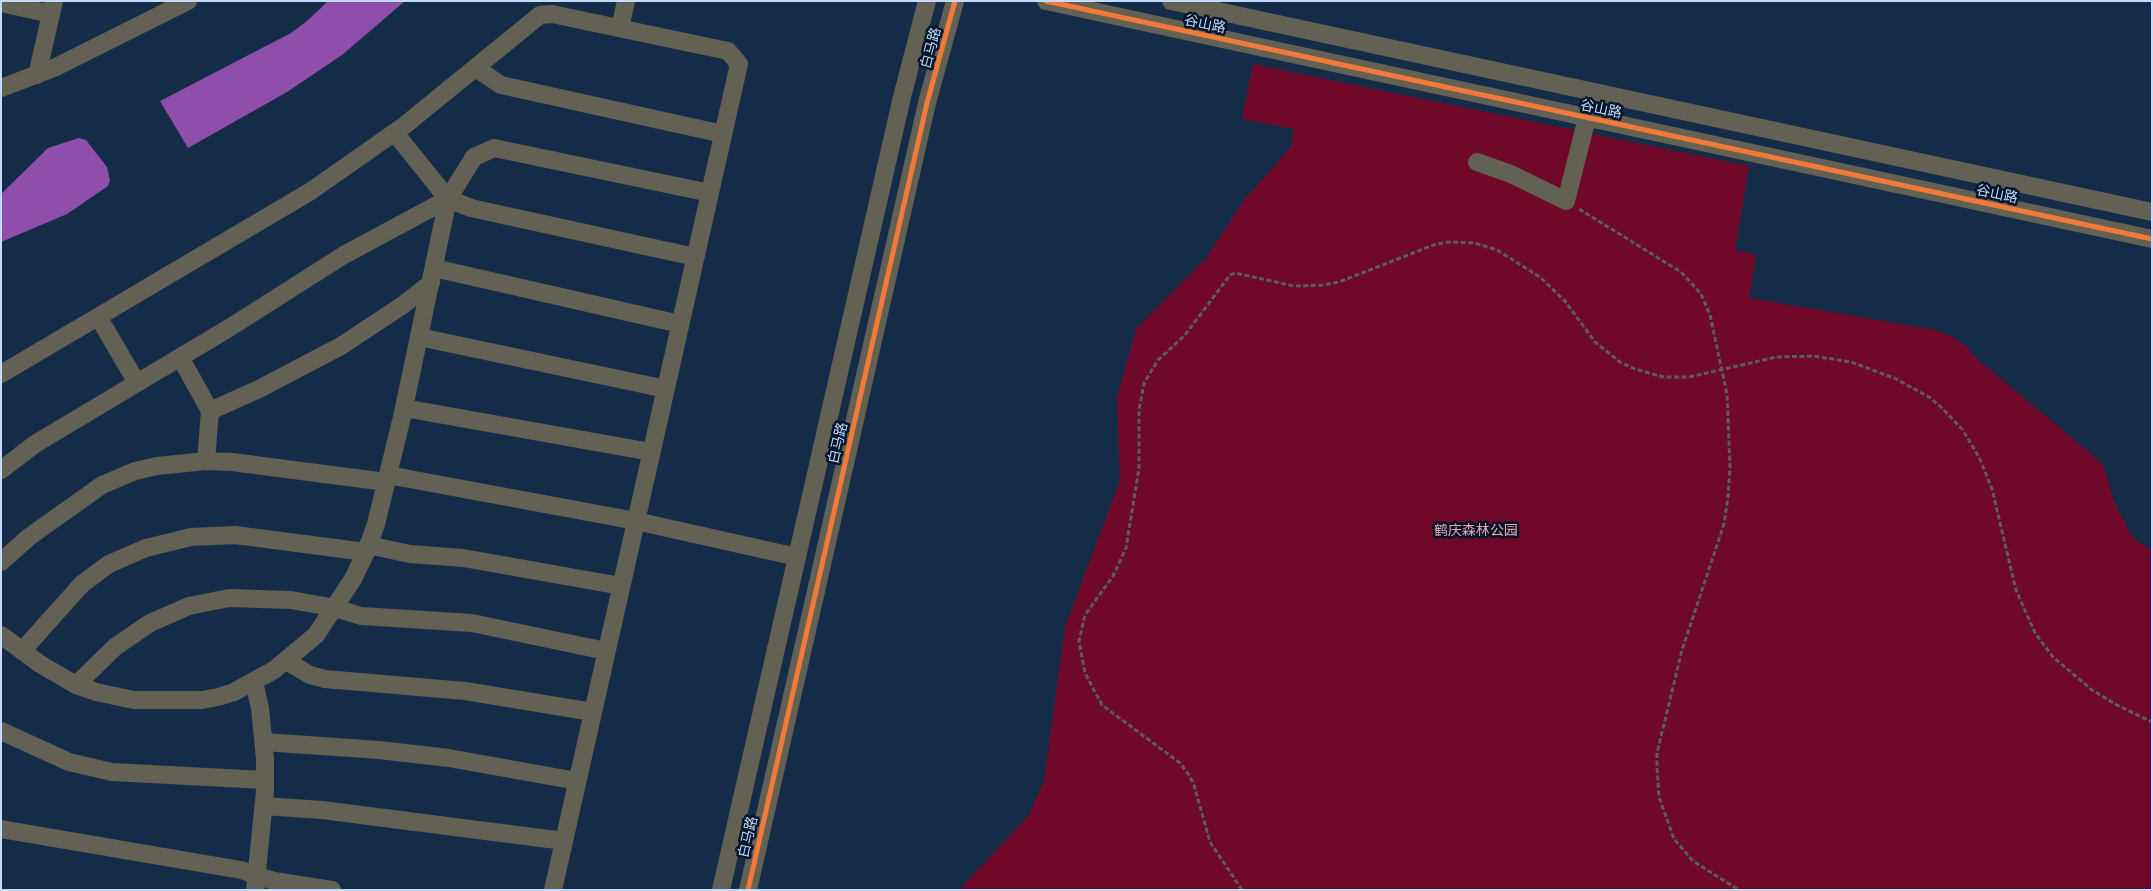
<!DOCTYPE html>
<meta charset="utf-8">
<style>
body{margin:0}
#map{position:relative;width:2153px;height:891px;overflow:hidden;background:#152c48;font-family:"Golos Text",sans-serif}
canvas{display:block}
.frame{position:absolute;inset:0;border:2px solid #c4dbfb;pointer-events:none}
</style>
<div id="map">
<canvas width="2153" height="891"></canvas>
<div class="frame"></div>
</div>
<script>
const ctx = document.querySelector('canvas').getContext('2d');
ctx.lineJoin = 'round';
function fillPath(path, color) {
  ctx.fillStyle = color;
  ctx.fill(path, 'evenodd');
}
function toPath(rows) {
  const path = new Path2D();
  for (const r of rows) {
    path.moveTo(r[0], r[1]);
    for (let i = 2; i < r.length; i += 2) path.lineTo(r[i], r[i + 1]);
  }
  return path;
}
function stroke(path, color, width, dash) {
  ctx.strokeStyle = color;
  ctx.lineWidth = width;
  ctx.lineCap = dash ? 'butt' : 'round';
  ctx.setLineDash(dash || []);
  ctx.stroke(path);
}
function write(font, color, halo, rows, align = 'center') {
  ctx.font = font + ' "Golos Text","Noto Sans SC",sans-serif';
  ctx.lineWidth = 5;
  ctx.setLineDash([]);
  ctx.textBaseline = 'middle';
  ctx.strokeStyle = halo;
  ctx.fillStyle = color;
  for (const [text, x, y, turn = 0] of rows) {
    ctx.save();
    ctx.translate(x, y);
    ctx.rotate((+turn || 0) * Math.PI / 180);
    ctx.textAlign = isNaN(turn) ? turn : align;
    if (halo) ctx.strokeText(text, 0, 0);
    ctx.fillText(text, 0, 0);
    ctx.restore();
  }
}
const green = toPath([
 [1253,64,1749,166,1735,250,1756,255,1749,298,1936,330,1958,340,1967,347,1975,357,2096,458,2104,467,2114,501,2130,533,2138,542,2152,550,2152,890,959,890,1029,815,1044,781,1065,627,1120,481,1117,398,1136,329,1206,258,1244,200,1291,147,1294,129,1242,119]
]);
const water = toPath([
 [328,1,405,1,342,55,287,92,188,148,160,101,291,33,307,21],
 [79,138,86,140,107,167,110,180,108,186,67,214,1,242,1,194,48,148]
]);
const path = toPath([
 [1579,209,1681,272,1701,294,1710,315,1727,394,1730,467,1728,496,1724,524,1682,650,1657,753,1657,767,1659,797,1674,839,1693,861,1739,890],
 [1242,890,1210,842,1194,785,1189,775,1180,763,1102,705,1085,673,1079,641,1085,615,1113,576,1126,548,1139,468,1139,410,1144,383,1158,360,1185,335,1230,275,1235,273,1294,286,1323,285,1339,282,1436,244,1450,242,1475,243,1497,250,1540,277,1565,301,1595,342,1620,362,1635,369,1663,377,1689,377,1777,357,1813,356,1851,362,1894,378,1929,397,1941,407,1962,429,1979,457,1992,489,2016,590,2035,633,2053,657,2092,690,2115,704,2152,722]
]);
const minor = toPath([
 [1046,1,2152,239],
 [1171,1,2152,212],
 [1,3,51,14],
 [620,28,626,1],
 [477,69,501,85,723,134],
 [37,75,54,1],
 [1,88,56,67,188,1],
 [395,133,448,199,471,208,695,257],
 [1477,162,1511,174,1566,201,1587,118],
 [434,268,680,324],
 [99,318,137,383],
 [419,337,666,389],
 [180,357,210,411,206,461],
 [1,374,311,191,405,125,540,15,552,14,728,51,739,64,553,890],
 [404,408,651,452],
 [210,411,259,389,341,346,403,305,431,283],
 [1,470,35,444,229,328,344,255,448,199],
 [388,475,636,521,797,557],
 [368,545,410,554,463,558,621,586],
 [1,562,29,537,102,485,135,471,157,466,206,461,232,462,386,482],
 [1,635,40,664,76,685,96,692,134,700,202,700,218,697,234,692,274,670,316,635,353,579,366,552,376,524,402,417,448,199,474,157,494,148,710,193],
 [22,651,82,584,109,564,146,548,191,537,235,535,366,552],
 [286,661,310,675,325,679,465,691,593,712],
 [254,682,260,708,265,759,265,791,255,890],
 [76,685,115,647,150,623,189,606,229,598,291,600,335,608,361,616,472,623,606,651],
 [1,731,69,762,112,772,265,780],
 [264,742,379,750,449,758,577,781],
 [264,806,322,810,564,841],
 [1,829,241,870,274,881,332,890],
 [721,890,902,97,927,1],
 [748,890,927,103,955,1]
]);
const cycleway = toPath([
 [1046,1,2152,239],
 [748,890,927,103,955,1]
]);
const streetNames = [
 ["谷山路",1205,24,12],
 ["白马路",931,48,-75],
 ["谷山路",1601,109,12],
 ["谷山路",1997,194,12],
 ["白马路",838,443,-77],
 ["白马路",748,837,-77]
];
const parkNames = [
 ["鹤庆森林公园",1476,531]
];
fillPath(green, '#6f0829');
fillPath(water, '#8e4eaa');
stroke(path, '#5c5c58', 3, [5, 2.5]);
stroke(minor, '#636054', 18);
stroke(cycleway, '#f17a3a', 5);
write('14px', '#c4dbfb', '#04142b', streetNames);
write('14px', '#edabae', '#04142b', parkNames);
</script>
